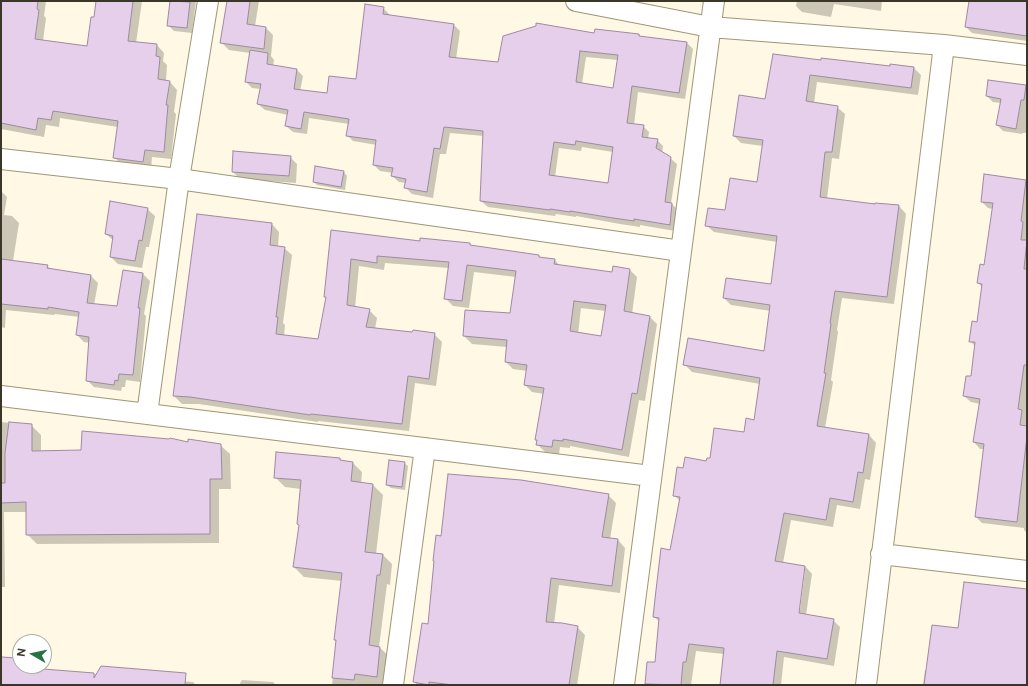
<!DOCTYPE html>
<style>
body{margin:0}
#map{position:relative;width:1028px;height:686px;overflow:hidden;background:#fef8e4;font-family:"Public Sans",sans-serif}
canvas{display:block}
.frame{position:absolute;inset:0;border:2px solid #3a3729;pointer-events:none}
.north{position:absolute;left:12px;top:634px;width:40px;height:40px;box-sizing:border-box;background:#fff;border:1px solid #b0afa9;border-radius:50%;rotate:279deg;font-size:11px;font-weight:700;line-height:16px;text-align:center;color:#3a3729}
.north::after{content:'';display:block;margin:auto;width:14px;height:18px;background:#257242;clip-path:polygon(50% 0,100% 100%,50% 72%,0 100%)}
</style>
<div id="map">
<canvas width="1028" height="686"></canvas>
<div class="frame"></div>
<div class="north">N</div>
</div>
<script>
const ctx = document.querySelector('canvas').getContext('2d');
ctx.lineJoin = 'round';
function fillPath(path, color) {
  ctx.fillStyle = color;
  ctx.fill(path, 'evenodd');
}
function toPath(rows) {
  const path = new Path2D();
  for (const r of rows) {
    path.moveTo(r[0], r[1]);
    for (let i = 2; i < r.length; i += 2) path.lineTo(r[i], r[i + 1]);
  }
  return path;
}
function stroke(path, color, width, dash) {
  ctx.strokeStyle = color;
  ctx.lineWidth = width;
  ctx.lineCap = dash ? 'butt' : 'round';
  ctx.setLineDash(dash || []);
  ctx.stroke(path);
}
const shadow = toPath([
 [1,1,46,1,44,16,46,18,43,41,88,47,95,19,97,1,142,1,136,43,157,45,164,53,163,61,167,65,166,81,170,82,177,90,174,112,176,114,171,159,152,157,151,170,122,165,114,157,118,127,60,118,59,127,46,125,44,137,1,129],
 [171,1,196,1,192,33,174,31,168,25],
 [228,1,259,1,255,26,266,28,273,35,271,56,274,60,273,66,297,70,303,76,300,91,328,95,357,81,383,8,389,14,389,16,454,25,460,31,456,59,499,63,595,34,639,34,641,37,687,43,693,49,685,99,638,92,634,125,643,126,649,132,648,139,657,140,663,146,662,153,670,158,677,164,671,203,678,210,675,231,640,225,640,227,620,224,576,216,576,217,556,214,555,216,488,207,481,201,484,136,450,133,446,154,440,154,433,198,412,194,406,188,406,183,399,182,392,176,393,173,380,171,374,165,377,145,353,141,347,135,349,124,309,118,307,134,293,132,286,126,288,115,265,110,258,104,261,89,252,88,246,82,250,53,229,50,222,43],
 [586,57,618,60,614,89,582,84],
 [582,147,613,152,609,184,555,177,559,148,581,151],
 [797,1,882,1,881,11,834,4,831,17,802,12,796,6],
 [970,1,1021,1,1027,7,1027,41,972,33,966,27],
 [822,61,914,68,921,75,918,95,817,82,814,103,837,107,845,114,839,159,832,158,827,199,876,205,899,206,906,214,894,304,842,298,837,330,838,332,831,380,833,382,825,428,869,435,876,443,870,480,865,479,860,509,837,505,833,527,791,520,783,563,805,566,812,574,806,615,833,620,840,627,834,666,784,657,781,685,721,685,724,654,696,651,691,685,648,685,646,683,656,664,660,622,654,617,671,551,680,501,675,496,683,469,707,462,745,433,755,421,760,384,692,372,684,364,765,352,771,311,731,305,724,298,772,285,777,242,714,232,706,225,726,212,758,183,763,146,741,143,734,136,766,100],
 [803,571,805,571,799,618,797,618],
 [989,81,1027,86,1027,133,1022,133,1022,134,1003,131,997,125,1001,103,993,102,987,96],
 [290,157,297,164,296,183,240,179,233,172],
 [344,172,347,176,345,190,317,185,314,182],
 [1026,181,1027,182,1027,541,1026,540,1027,533,1024,530,1024,528,982,523,976,517,984,449,980,449,974,442,980,404,971,402,964,396,971,377,976,347,970,341,977,323,982,287,978,283,985,266,993,209,988,208,982,202],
 [1,191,7,197,4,215,12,216,19,223,13,261,47,266,52,270,91,276,98,283,94,305,118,307,143,274,150,281,144,314,146,316,140,382,126,380,125,387,122,387,121,391,94,387,87,380,90,343,84,342,77,335,80,317,55,314,54,315,6,310,5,328,1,327],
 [147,209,155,216,149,247,146,247,142,268,118,264,111,257,114,241,106,234],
 [198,215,272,224,279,232,278,247,284,248,292,255,283,323,285,325,284,336,319,341,327,298,325,297,332,231,421,242,470,244,472,246,539,256,542,259,555,260,560,266,613,273,630,270,637,277,632,314,650,317,657,324,645,401,639,400,629,457,570,446,570,448,560,447,559,454,545,452,537,444,538,441,536,440,544,394,532,392,525,385,527,371,513,369,506,362,507,347,472,344,464,336,466,311,511,314,516,277,474,272,469,308,453,306,445,298,449,268,385,263,384,270,359,266,355,308,369,310,377,318,375,329,434,334,442,342,436,386,415,383,409,431,318,421,318,422,199,404,182,404,174,396],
 [581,308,606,311,602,338,578,334],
 [1,422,31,425,41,435,41,451,82,451,189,443,220,445,230,454,231,489,219,489,219,543,37,544,27,534,27,512,4,512,5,587,1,587],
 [340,459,342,461,353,463,362,472,361,484,373,485,383,495,376,554,382,554,392,564,390,585,387,584,379,647,390,657,386,685,332,685,337,642,335,640,342,581,304,577,294,567,300,526,298,524,301,489,285,487,275,477],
 [404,463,408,466,405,490,391,488,387,485],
 [608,495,616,503,610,539,618,540,625,548,620,593,559,585,554,624,577,627,585,635,577,685,417,685,414,681,429,625,435,562,434,561,442,537],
 [1027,590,1027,685,923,685,925,670,927,670,959,630],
 [1,658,19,659,20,660,20,666,26,666,28,669,193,682,196,685,201,685,1,685],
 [242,680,273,682,276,685,239,685]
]);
const building = toPath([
 [1,1,38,1,37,9,39,10,35,39,87,46,91,17,94,17,96,1,133,1,128,41,157,44,156,56,160,57,158,79,170,81,166,105,168,105,164,152,145,150,143,162,113,158,118,121,53,111,51,120,38,118,36,130,1,123,1,1],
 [170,1,190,2,187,28,167,26,170,1],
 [227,1,250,1,247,24,266,27,264,49,220,43,227,1],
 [969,1,1027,1,1027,36,965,27,969,1],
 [365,4,384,7,383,14,454,24,449,57,498,62,503,36,536,26,536,23,594,33,595,29,639,34,639,36,687,42,679,93,632,86,627,123,644,125,642,137,658,139,656,148,671,157,665,202,672,203,670,225,634,219,634,221,613,218,570,211,570,212,550,209,550,210,480,201,483,131,444,127,440,149,434,148,427,192,404,188,406,179,391,176,393,168,373,165,376,140,346,136,349,119,304,112,301,129,285,126,288,110,257,104,261,84,245,82,250,50,268,53,267,64,297,69,294,89,327,93,329,76,356,79,365,4],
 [580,51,618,55,613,88,576,82,580,51],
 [576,141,613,147,608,183,549,175,554,142,575,145,576,141],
 [773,54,821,60,821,58,890,66,890,64,914,67,911,88,810,75,806,101,838,106,832,152,825,152,820,197,875,204,875,203,899,205,887,297,835,291,830,323,831,324,824,373,826,373,817,426,869,434,863,473,858,472,853,502,830,498,826,520,784,513,775,561,805,566,799,613,834,619,827,659,777,651,773,685,720,685,724,648,689,644,686,662,683,662,681,685,645,684,647,662,655,662,659,618,653,617,656,590,661,548,670,550,680,497,673,496,677,467,683,468,685,457,706,461,707,458,710,458,714,428,744,432,746,418,754,420,760,378,683,365,688,338,764,351,770,305,723,298,726,278,771,284,777,236,705,226,708,208,725,210,730,178,757,182,763,140,733,136,739,95,765,99,773,54],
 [988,80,1026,85,1024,100,1021,100,1016,129,996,125,1001,99,986,96,988,80],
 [233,151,291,156,289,176,232,172,233,151],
 [315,166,344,171,341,187,313,182,315,166],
 [984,174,1026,180,1021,221,1023,222,1021,240,1027,240,1024,269,1027,269,1027,365,1024,365,1018,409,1022,410,1020,425,1027,426,1027,436,1017,522,975,517,984,444,973,442,980,399,963,396,966,376,971,376,975,342,969,342,972,321,977,322,982,284,977,283,980,264,984,265,993,203,981,202,984,174],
 [110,201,148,208,142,241,139,240,135,261,110,257,113,236,105,234,110,201],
 [197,214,272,223,270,245,285,247,276,317,278,317,276,334,318,339,326,297,324,297,331,230,420,241,420,238,470,243,470,245,539,255,539,257,555,259,554,264,612,272,613,266,630,269,624,311,650,316,637,394,632,393,622,450,563,439,563,441,553,440,552,447,536,445,537,440,535,440,544,388,524,385,527,365,505,362,507,340,463,336,465,310,510,313,516,271,467,265,462,301,444,299,449,262,377,256,377,263,351,259,347,305,370,309,366,327,412,332,413,330,435,333,429,379,408,376,402,424,311,414,310,415,190,397,173,396,197,214],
 [574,301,606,305,601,336,570,331,574,301],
 [1,259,48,265,47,268,91,275,87,303,117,306,123,270,143,273,138,308,140,308,133,375,119,374,118,381,115,380,114,385,86,381,89,337,76,335,79,312,48,307,48,309,1,304,1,259],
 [9,422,32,424,32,451,81,450,82,431,169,439,170,438,188,442,188,439,221,444,222,479,210,479,210,534,26,535,26,502,1,503,1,483,5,483,5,453,9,422],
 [276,452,340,458,340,460,353,462,351,481,373,484,365,552,383,554,380,575,377,575,369,645,380,647,377,677,355,674,354,680,332,678,336,640,334,640,342,573,293,567,299,525,297,524,301,480,274,478,276,452],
 [389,460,405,462,402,487,386,485,389,460],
 [448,474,521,480,609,494,602,537,618,539,612,586,551,578,546,622,562,623,578,626,569,685,453,685,429,682,429,685,413,682,422,623,428,624,434,561,433,561,436,535,441,536,448,474],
 [964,582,1027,589,1027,685,924,685,932,625,958,628,964,582],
 [1,657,19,658,18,667,94,673,94,678,101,666,186,673,185,685,1,685,1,657]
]);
const minor = toPath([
 [576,1,710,27,944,45,1027,55],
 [1,159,179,179,681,251],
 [1,396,651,476],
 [147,414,179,179,208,1],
 [881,554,1027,571],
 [393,685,425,448],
 [624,685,714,1],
 [866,685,944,45]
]);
fillPath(shadow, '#0003');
fillPath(building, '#e6cfea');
stroke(building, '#9e89a2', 1);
stroke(minor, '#9f9677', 22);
stroke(minor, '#fff', 20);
</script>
